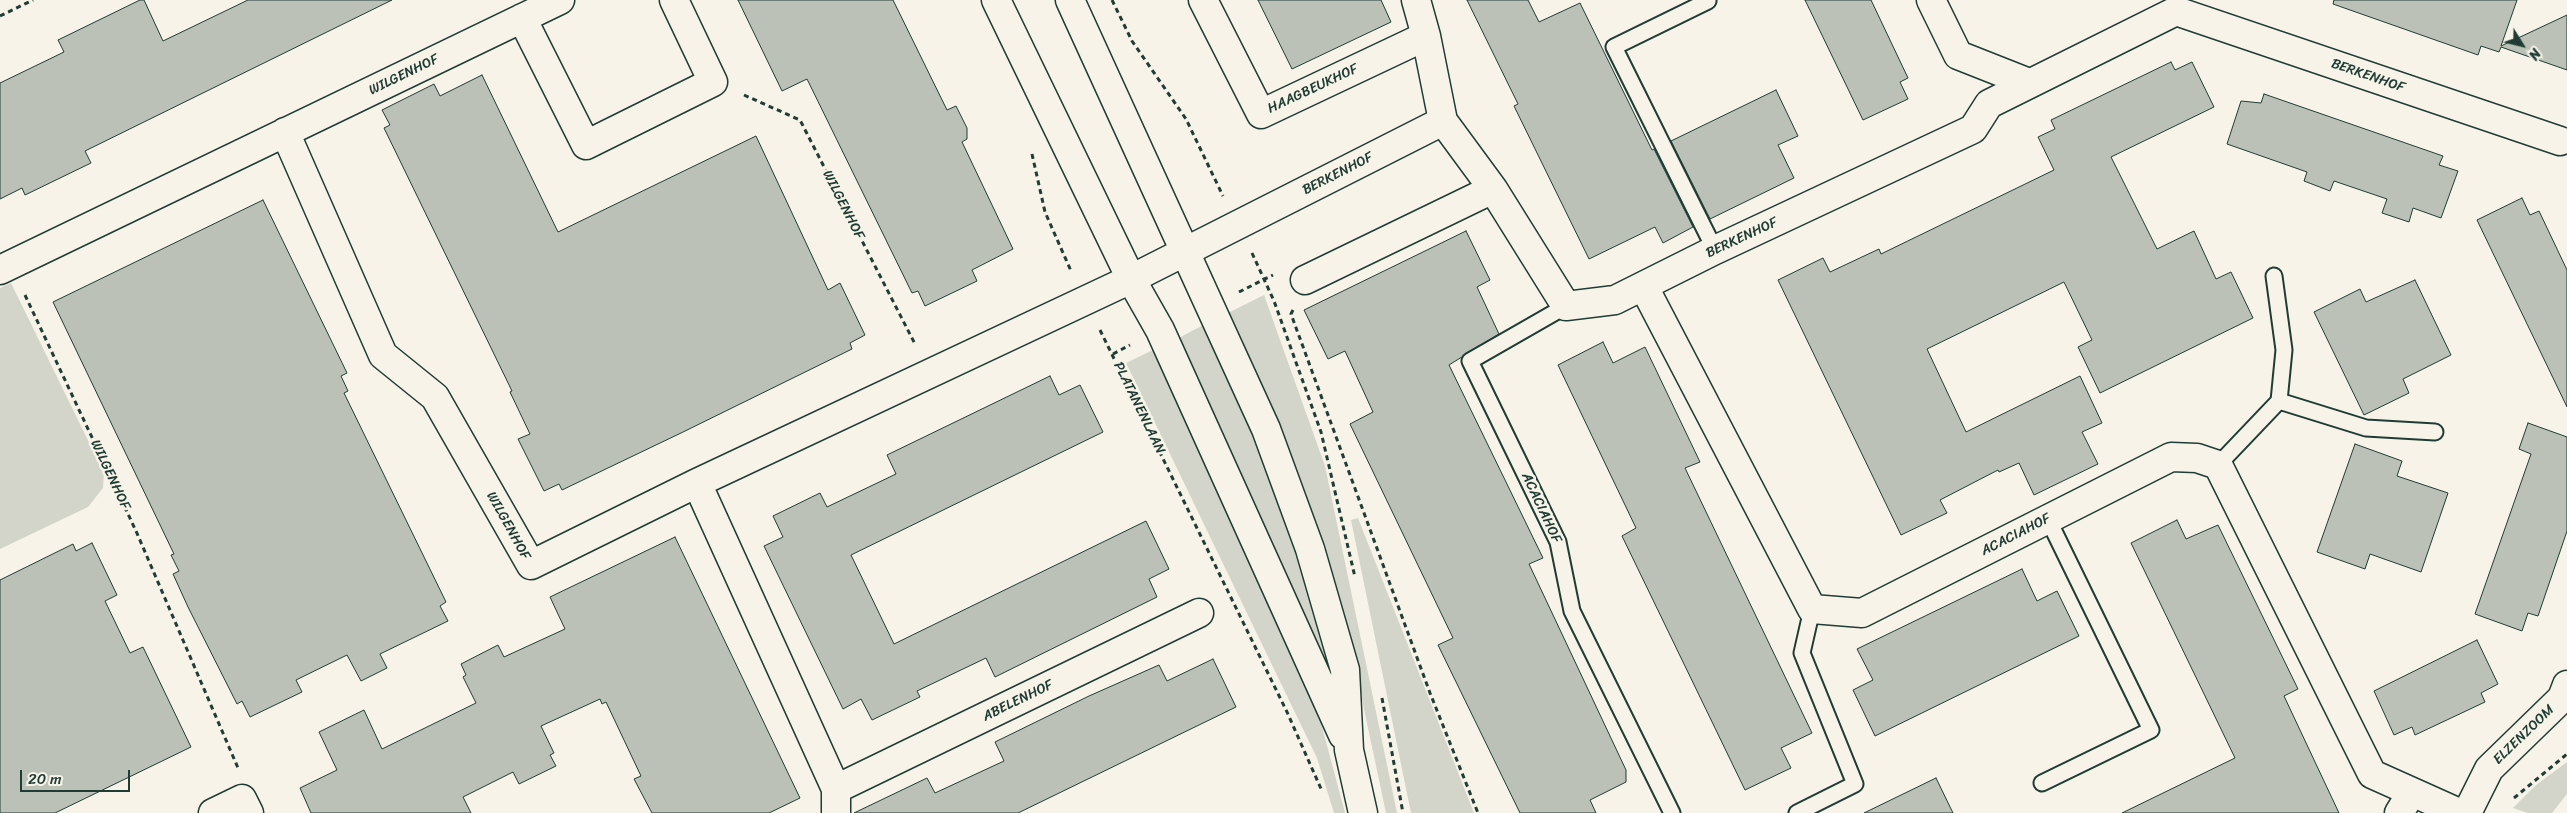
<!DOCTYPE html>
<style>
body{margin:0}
#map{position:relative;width:2567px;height:813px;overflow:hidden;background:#f7f3e8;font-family:Sriracha,sans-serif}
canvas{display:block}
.north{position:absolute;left:2497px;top:20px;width:50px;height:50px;-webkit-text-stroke:4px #f7f3e8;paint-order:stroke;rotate:126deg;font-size:14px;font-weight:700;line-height:20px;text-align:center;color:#1f3d34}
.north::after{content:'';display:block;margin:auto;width:18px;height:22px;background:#1f3d34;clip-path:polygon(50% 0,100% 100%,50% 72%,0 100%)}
.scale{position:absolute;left:20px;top:770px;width:110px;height:22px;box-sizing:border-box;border:2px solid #1f3d34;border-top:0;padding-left:6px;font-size:15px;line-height:18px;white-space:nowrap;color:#1f3d34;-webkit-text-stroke:4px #f7f3e8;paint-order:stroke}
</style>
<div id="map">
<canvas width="2567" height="813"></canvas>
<div class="north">N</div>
<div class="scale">20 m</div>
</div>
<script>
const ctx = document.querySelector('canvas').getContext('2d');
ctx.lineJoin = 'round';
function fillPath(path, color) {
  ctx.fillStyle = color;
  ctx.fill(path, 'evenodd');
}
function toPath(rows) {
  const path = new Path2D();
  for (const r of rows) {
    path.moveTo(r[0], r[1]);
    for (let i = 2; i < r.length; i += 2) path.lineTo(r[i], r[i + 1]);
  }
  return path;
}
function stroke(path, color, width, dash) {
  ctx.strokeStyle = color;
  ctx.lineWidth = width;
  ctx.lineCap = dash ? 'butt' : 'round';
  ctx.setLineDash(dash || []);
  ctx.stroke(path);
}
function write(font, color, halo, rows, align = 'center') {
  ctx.font = font + ' Sriracha,sans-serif';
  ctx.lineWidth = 5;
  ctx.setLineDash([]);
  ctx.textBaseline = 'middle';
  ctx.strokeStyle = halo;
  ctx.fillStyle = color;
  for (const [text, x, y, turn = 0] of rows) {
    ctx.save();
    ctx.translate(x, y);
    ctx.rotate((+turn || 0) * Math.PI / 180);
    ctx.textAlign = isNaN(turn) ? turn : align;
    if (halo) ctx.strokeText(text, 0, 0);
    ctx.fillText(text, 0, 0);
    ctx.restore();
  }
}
const green = toPath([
 [11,283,104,473,103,488,88,507,0,549,0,288],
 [1264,295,1325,466,1397,813,1386,813,1361,695,1342,621,1224,315],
 [1207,323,1275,478,1337,678,1327,680,1299,603,1175,340],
 [1157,348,1286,623,1321,723,1345,813,1334,813,1317,758,1126,363],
 [1358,518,1474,813,1411,813,1351,520],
 [2567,762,2567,794,2552,813,2528,813,2513,808,2536,785]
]);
const building = toPath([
 [140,0,144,0,163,41,248,0,392,0,85,151,91,163,25,195,22,188,0,199,0,83,64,52,58,40,140,0],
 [738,0,893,0,947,110,956,106,967,128,967,139,962,142,1013,249,972,270,977,281,925,306,918,291,912,293,807,79,782,91,738,0],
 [1258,0,1381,0,1391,22,1292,69,1258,0],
 [1467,0,1528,0,1539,22,1580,3,1652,150,1654,149,1693,227,1663,243,1655,227,1589,259,1514,106,1518,104,1467,0],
 [1805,0,1871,0,1908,78,1900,82,1908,99,1863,120,1805,0],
 [2334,0,2517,0,2501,46,2567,15,2567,70,2501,47,2499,52,2481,46,2478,55,2333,4,2334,0],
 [2171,62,2175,70,2192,62,2214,107,2111,157,2157,249,2194,231,2216,279,2231,272,2253,318,2100,393,2078,347,2092,340,2064,282,1927,349,1966,432,2080,376,2102,423,2082,432,2098,464,2034,495,2019,463,1999,472,1998,470,1940,500,1947,513,1901,535,1778,280,1823,258,1830,272,1879,249,1881,254,2054,170,2038,137,2055,129,2051,120,2171,62],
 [482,75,558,232,756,136,828,290,840,283,865,335,850,343,852,349,681,433,562,490,559,484,544,491,518,439,530,434,510,392,512,391,384,128,390,125,382,110,434,84,440,96,482,75],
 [1776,90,1798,136,1778,145,1794,178,1710,219,1671,141,1776,90],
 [2264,94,2443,156,2439,165,2458,171,2441,218,2413,208,2409,222,2382,213,2387,199,2334,181,2330,191,2304,181,2307,172,2227,144,2241,101,2261,103,2264,94],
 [2522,198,2530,215,2539,211,2567,270,2567,407,2477,220,2522,198],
 [263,200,347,373,341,376,348,391,344,393,446,602,440,606,448,621,380,654,387,668,361,681,347,655,296,680,302,692,250,717,242,701,237,704,188,607,173,574,179,571,171,555,174,554,53,302,263,200],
 [1466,231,1490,280,1477,287,1499,334,1449,365,1543,558,1529,564,1626,770,1626,782,1590,800,1596,813,1520,813,1438,645,1453,638,1350,424,1373,412,1345,351,1328,359,1304,310,1466,231],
 [2415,280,2451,355,2403,379,2409,393,2364,415,2314,312,2360,289,2366,302,2415,280],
 [1603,342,1613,363,1645,347,1700,462,1685,468,1812,733,1781,748,1791,768,1745,790,1622,536,1636,528,1558,365,1603,342],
 [1050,376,1059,395,1080,385,1103,432,851,555,894,644,1146,521,1169,569,1149,579,1157,597,995,677,986,658,917,691,920,697,872,720,861,699,843,709,764,546,783,537,773,516,820,493,827,507,896,474,887,455,1050,376],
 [2528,423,2567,437,2567,531,2538,616,2528,613,2522,631,2475,614,2531,454,2519,449,2528,423],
 [2355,444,2402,461,2397,476,2448,493,2421,572,2370,554,2365,569,2317,552,2355,444],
 [2177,520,2186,539,2218,525,2298,689,2284,696,2339,813,2122,813,2235,758,2131,543,2177,520],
 [675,537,800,798,769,813,652,813,634,779,641,776,606,702,602,704,600,699,541,726,554,753,550,755,556,766,519,784,513,772,463,797,471,813,311,813,300,788,337,770,319,732,364,710,382,749,476,703,463,677,466,675,461,664,498,645,504,657,565,629,550,597,675,537],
 [92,543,117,595,105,601,130,653,143,647,191,747,55,813,0,813,0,580,73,544,76,551,92,543],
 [2022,569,2037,601,2057,591,2079,636,1875,736,1853,690,1873,680,1857,649,2022,569],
 [2477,640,2498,684,2481,693,2485,702,2415,735,2412,727,2394,735,2374,691,2477,640],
 [1213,659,1236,707,1018,813,854,813,927,778,935,793,1004,761,995,742,1089,696,1159,665,1167,681,1213,659],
 [1936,778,1953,813,1864,813,1936,778]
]);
const path = toPath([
 [1112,0,1132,41,1186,119,1223,196],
 [0,16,33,0],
 [744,95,800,120,915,344],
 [1032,154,1045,212,1071,271],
 [1252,253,1274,301,1321,432,1355,577],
 [1239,292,1273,275],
 [25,295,136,531,238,768],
 [1293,310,1291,314,1430,693,1478,813],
 [1100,330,1287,712,1322,791],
 [1113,354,1130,345],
 [1382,698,1403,813],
 [2514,798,2567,754]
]);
const service = toPath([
 [1708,1,1614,47,1715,250],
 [2274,276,2284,350,2279,401],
 [1566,306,1470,361,1558,542,1572,611,1672,813],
 [2218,465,2279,401,2366,428,2435,432],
 [2042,783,2151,730,2048,519],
 [1797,813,1855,784,1802,653,1812,609]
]);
const minor = toPath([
 [1203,0,1261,114,1426,36],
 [1416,0,1426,36,1443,121],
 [1931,0,1958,55,2029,83],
 [522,18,586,145,713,82,674,0],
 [285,132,383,355,435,397,531,565,697,483,1131,279,1443,121,1493,189,1566,306,1615,300,1715,250,1973,129,1989,104,2176,11,2560,141],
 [0,270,560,0],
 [1305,280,1493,189],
 [1644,287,1812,609,1862,613,2171,457,2197,458,2218,465,2372,774,2459,813],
 [697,483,836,789,836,813],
 [836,789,1199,613],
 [213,813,242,799,249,813],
 [2399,813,2412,792],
 [2467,813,2489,769,2562,698,2567,685]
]);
const tertiary = toPath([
 [996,0,1131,279,1160,330,1343,735],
 [1070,0,1266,429,1310,549,1345,670,1349,750,1363,813]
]);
const streetNames = [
 ["WILGENHOF",404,75,-26],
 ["BERKENHOF",2368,76,19],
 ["HAAGBEUKHOF",1313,89,-25],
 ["BERKENHOF",1338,174,-27],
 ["WILGENHOF",843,205,63],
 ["BERKENHOF",1742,238,-25],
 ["PLATANENLAAN",1139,408,64],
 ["WILGENHOF",110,475,65],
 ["ACACIAHOF",1541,508,65],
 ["WILGENHOF",508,526,61],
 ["ACACIAHOF",2016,535,-27],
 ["ABELENHOF",1018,701,-26],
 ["ELZENZOOM",2524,735,-44]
];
fillPath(green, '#d3d5ca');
fillPath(building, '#bbc1b6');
stroke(building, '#1f3d34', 1);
stroke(service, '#1f3d34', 19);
stroke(minor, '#1f3d34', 31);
stroke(tertiary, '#1f3d34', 31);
stroke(path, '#1f3d34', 3, [5, 4]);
stroke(service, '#f7f3e8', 15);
stroke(minor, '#f7f3e8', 28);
stroke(tertiary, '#f7f3e8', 28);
write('14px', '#1f3d34', '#f7f3e8', streetNames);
</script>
